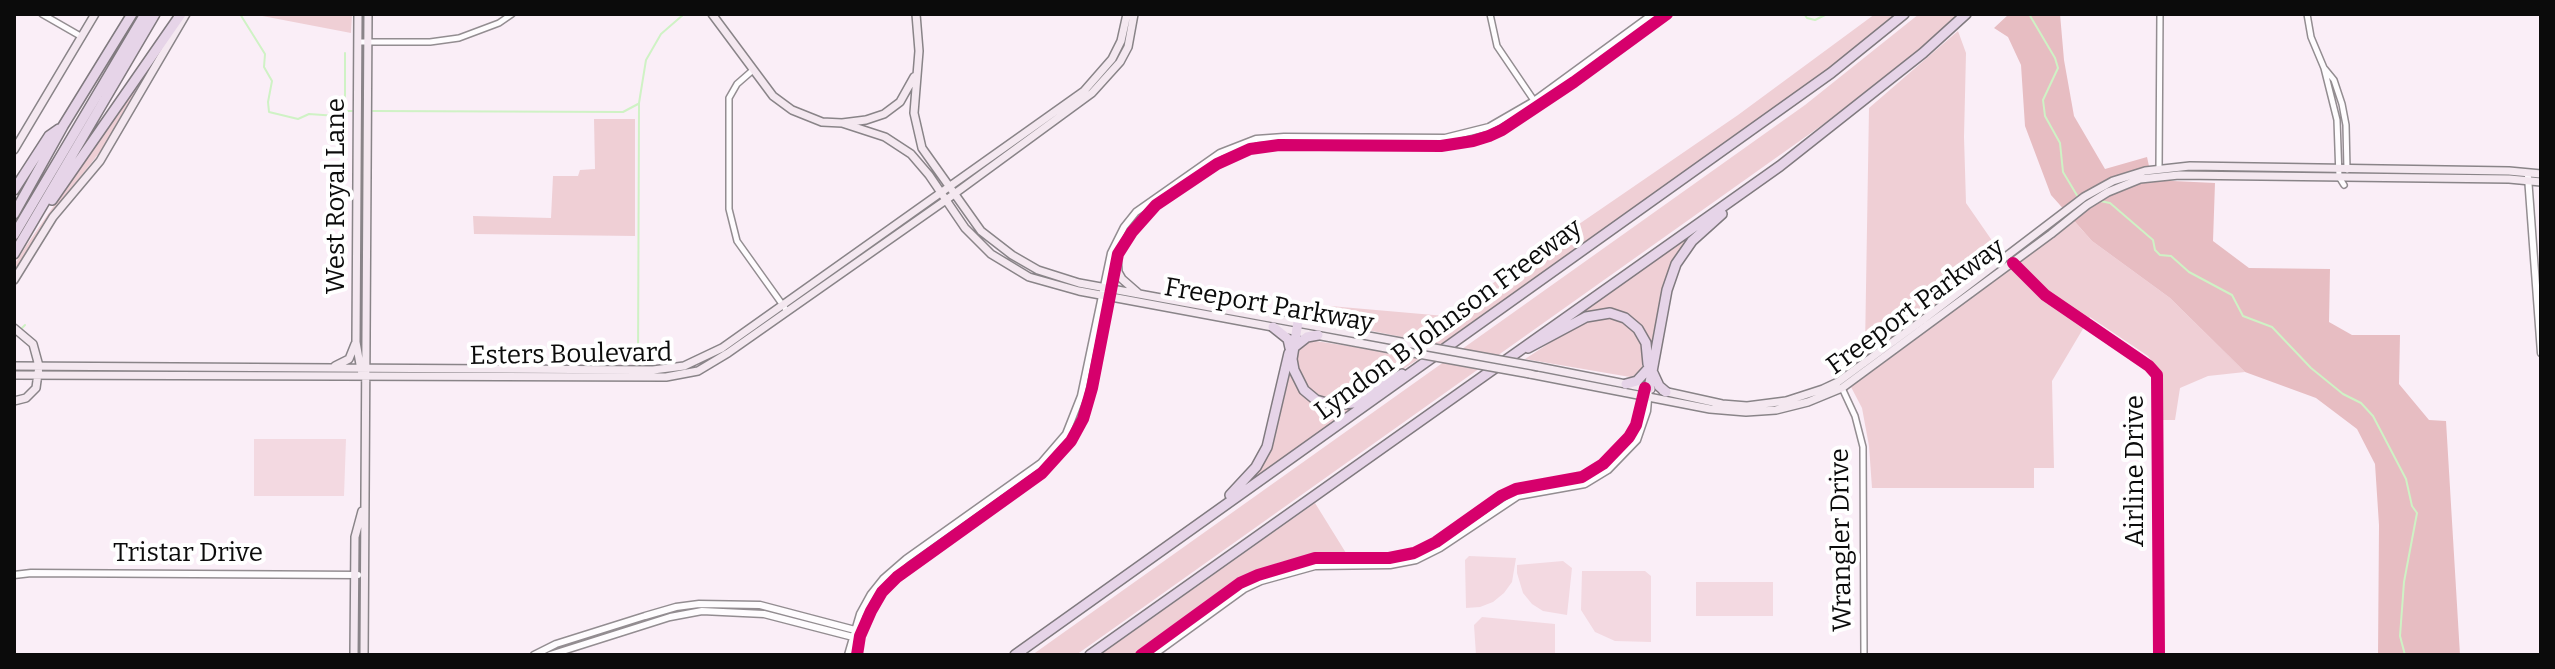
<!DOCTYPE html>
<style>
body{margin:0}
#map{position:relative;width:2555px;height:669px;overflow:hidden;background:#faeef7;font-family:Bitter,serif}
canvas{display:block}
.frame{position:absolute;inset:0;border:16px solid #0b0b0b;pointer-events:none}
</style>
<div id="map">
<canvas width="2555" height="669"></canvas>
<div class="frame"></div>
</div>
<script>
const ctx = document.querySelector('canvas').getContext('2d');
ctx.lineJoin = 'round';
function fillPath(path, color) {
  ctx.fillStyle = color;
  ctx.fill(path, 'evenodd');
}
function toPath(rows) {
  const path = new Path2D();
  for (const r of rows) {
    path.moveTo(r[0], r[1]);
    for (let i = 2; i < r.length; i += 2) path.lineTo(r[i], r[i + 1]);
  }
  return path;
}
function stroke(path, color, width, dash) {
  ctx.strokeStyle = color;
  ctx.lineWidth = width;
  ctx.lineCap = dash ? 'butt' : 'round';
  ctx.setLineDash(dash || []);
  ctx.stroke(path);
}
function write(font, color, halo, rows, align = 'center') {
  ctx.font = font + ' Bitter,serif';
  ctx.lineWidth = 8;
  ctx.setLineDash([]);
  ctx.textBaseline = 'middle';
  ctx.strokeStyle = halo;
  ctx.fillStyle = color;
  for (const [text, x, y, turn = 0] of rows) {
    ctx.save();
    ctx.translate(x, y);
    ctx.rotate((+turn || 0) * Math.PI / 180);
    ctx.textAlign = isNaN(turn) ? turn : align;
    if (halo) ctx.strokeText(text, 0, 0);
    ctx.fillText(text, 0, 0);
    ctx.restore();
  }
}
const green = toPath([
 [252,14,352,14,351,33],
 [1875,14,1898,14,1850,55,1456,335,1391,377,1351,399,1333,401,1315,395,1301,381,1296,360,1297,351,1299,346,1308,340,1409,355,1412,339,1293,315,1307,304,1445,316,1738,115],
 [1919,14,1958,14,1923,47,1825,123,1076,655,1032,655,1805,105],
 [1958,31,1966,53,1964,137,1966,203,2011,268,2074,221,2092,241,2170,298,2245,372,2208,376,2180,388,2175,420,2163,420,2162,374,2148,356,2090,317,2052,381,2054,468,2034,468,2034,488,1872,488,1869,446,1862,408,1840,366,1865,348,1869,108],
 [162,49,107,143,44,223,14,272,14,265,26,246],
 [594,119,635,119,635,236,474,234,473,216,551,218,553,176,578,176,580,170,595,169],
 [1700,227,1672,265,1651,362,1645,336,1611,311,1587,312,1569,323,1568,321],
 [1597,316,1619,318,1635,331,1642,342,1644,358,1641,371,1636,376,1630,377,1525,359,1583,321],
 [1288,362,1320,404,1373,396,1242,490,1260,466],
 [1315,503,1346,553,1313,555,1280,562,1254,573,1229,586,1133,655,1100,655]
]);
const forest = toPath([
 [2009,14,2060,14,2064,60,2074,116,2105,169,2147,157,2152,180,2215,183,2213,241,2249,268,2330,269,2329,322,2352,335,2400,335,2399,384,2429,420,2446,421,2460,655,2378,655,2379,525,2375,464,2357,429,2316,398,2245,372,2170,298,2092,241,2051,195,2025,126,2021,65,2008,37,1994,28]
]);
const pitch = toPath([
 [254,439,346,439,344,496,254,496],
 [1469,556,1516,558,1512,582,1504,593,1493,602,1480,607,1466,608,1465,560],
 [1563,561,1572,568,1567,615,1543,611,1532,604,1523,593,1517,573,1517,565],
 [1582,571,1645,571,1651,576,1651,642,1615,641,1595,632,1581,610],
 [1696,582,1773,582,1773,616,1696,616],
 [1482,617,1555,624,1555,655,1476,655,1474,625]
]);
const stream = toPath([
 [240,14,265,54,264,67,272,81,268,102,269,112,298,119,309,114,337,116,345,111,352,111],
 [1804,14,1807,18,1815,20,1827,14],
 [2029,14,2055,58,2058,68,2043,100,2045,116,2060,143,2063,172,2078,197],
 [345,111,345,53],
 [373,111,623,112,638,104],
 [2100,201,2110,203,2153,240,2155,250,2160,255,2171,256,2189,272,2232,295,2243,316,2272,327,2311,368,2343,394,2361,403,2373,416,2406,479,2412,506,2417,513,2404,582,2400,636,2405,655],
 [22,328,25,325],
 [14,337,16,335],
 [638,362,639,103,646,60,661,34,684,14]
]);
const minor = toPath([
 [42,14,82,37],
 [1490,14,1497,46,1535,102],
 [2307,14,2311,37,2324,68,2337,120,2339,177,2344,185],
 [358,42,430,42,459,38,499,23,512,14],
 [2325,69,2334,80,2342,104,2346,125,2347,170],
 [753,70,737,84,729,98,729,209,737,241,787,311],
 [2159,169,2160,14],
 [2013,263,2045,295,2149,366,2157,375,2159,655],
 [1842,388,1855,416,1863,447,1864,655]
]);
const tertiary = toPath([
 [2528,177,2541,353],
 [14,575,31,573,358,575],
 [534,655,556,644,645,616,676,607,699,604,760,605,855,630],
 [550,655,670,617,702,611,764,614,853,637],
 [848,655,860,614,871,594,883,579,906,559,1041,463,1066,434,1081,396,1111,253,1124,227,1136,212,1220,153,1256,139,1284,137,1445,138,1489,127,1534,101,1653,14],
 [857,655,860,636,871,611,882,592,897,577,1042,473,1071,441,1083,419,1092,388,1118,254,1132,232,1156,205,1217,164,1250,149,1279,145,1441,146,1473,141,1489,136,1502,130,1574,82,1667,14],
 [1141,655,1240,583,1258,575,1315,558,1389,558,1414,553,1436,542,1501,496,1516,489,1582,477,1603,464,1629,437,1636,425,1645,388],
 [1153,655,1244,589,1261,581,1315,566,1390,565,1416,560,1440,548,1518,496,1585,484,1608,470,1637,440,1647,411,1649,388]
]);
const secondary = toPath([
 [358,14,356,342,361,370],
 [712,14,773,96,792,110,822,122,842,123,866,120,884,114,900,102,914,77],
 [916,14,919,51,914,113,922,148,981,231,1012,255,1038,270,1079,283,1412,344],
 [842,123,885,137,911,154,929,175,965,228,991,254,1029,277,1079,291,1402,351],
 [14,150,95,14],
 [1117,256,1118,272,1122,279,1138,293],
 [14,280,53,217,100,161,186,14],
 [14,328,33,344,39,366,36,388,26,398,14,401],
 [14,366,653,370,684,366,722,348,1084,91,1112,59,1121,41,1127,14],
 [335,366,349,359,355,344],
 [1539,367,1651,389],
 [1530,374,1710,409,1746,412,1776,410,1808,402,1842,388,2051,234,2087,205,2108,192,2140,179,2179,175,2509,179,2541,182],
 [14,375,666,377,698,371,728,353,946,200,1092,93,1120,62,1128,47,1134,14],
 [1663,391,1722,404,1747,406,1786,401,1823,389,1838,382,1924,319,2084,197,2113,181,2145,171,2190,166,2509,171,2541,174],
 [354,655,355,537,362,511],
 [364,655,368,14]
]);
const motorway = toPath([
 [14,190,49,136,59,129],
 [52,200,181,14],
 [14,214,63,126,132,14],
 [14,235,145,14],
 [14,254,155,14],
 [1298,322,1292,359,1294,370,1304,390,1316,400,1333,405,1353,403,1402,374],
 [1273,327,1288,339,1290,348],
 [1293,348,1307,337,1318,335],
 [1528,348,1586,317,1610,313,1625,318,1638,329,1646,343,1648,364],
 [1653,373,1659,386,1666,392],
 [1626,384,1637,381,1647,370],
 [1649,388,1667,290,1676,264,1692,241,1722,214],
 [1230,495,1256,467,1267,447,1289,353],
 [1015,655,1831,73,1904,14],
 [1090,655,1780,166,1923,53,1966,14]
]);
const secondaryBridge = toPath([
 [1412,344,1539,367],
 [1402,351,1530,374]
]);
const cycleway = toPath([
 [2013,263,2045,295,2149,366,2157,375,2159,655],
 [857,655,860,636,871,611,882,592,897,577,1042,473,1071,441,1083,419,1092,388,1118,254,1132,232,1156,205,1217,164,1250,149,1279,145,1441,146,1473,141,1489,136,1502,130,1574,82,1667,14],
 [1141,655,1240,583,1258,575,1315,558,1389,558,1414,553,1436,542,1501,496,1516,489,1582,477,1603,464,1629,437,1636,425,1645,388]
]);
const streetNames = [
 ["West Royal Lane",337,196,-90],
 ["Freeport Parkway",1269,306,10],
 ["Freeport Parkway",1916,307,-36],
 ["Lyndon B Johnson Freeway",1449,320,-36],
 ["Esters Boulevard",571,355,-1],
 ["Airline Drive",2136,471,-90],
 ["Wrangler Drive",1842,540,-91],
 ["Tristar Drive",188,554]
];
fillPath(green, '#efcfd5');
fillPath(forest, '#e7bdc2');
fillPath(pitch, '#f3d9e1');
stroke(stream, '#cff2c5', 2);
stroke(minor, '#938d91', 8);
stroke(tertiary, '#938d91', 9);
stroke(secondary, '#898488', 10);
stroke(motorway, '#807a7f', 12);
stroke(minor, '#fefcfe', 5);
stroke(tertiary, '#fefcfe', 6);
stroke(secondary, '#f4e8f0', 7);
stroke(motorway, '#e6d4e8', 9);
stroke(secondaryBridge, '#898488', 10, []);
stroke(secondaryBridge, '#f4e8f0', 7);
stroke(cycleway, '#d6006c', 12);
write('26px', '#0b0b0b', '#fff', streetNames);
</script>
